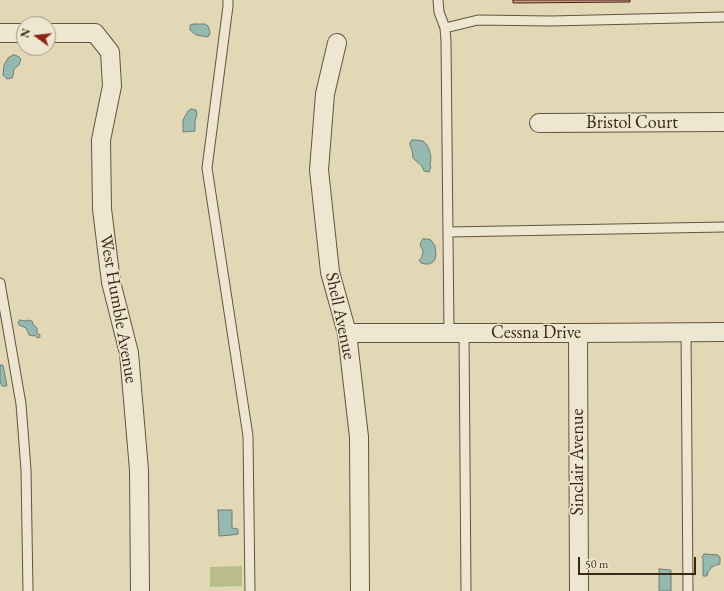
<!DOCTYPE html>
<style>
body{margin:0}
#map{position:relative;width:724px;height:591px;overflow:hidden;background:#e3d8b6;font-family:"EB Garamond",serif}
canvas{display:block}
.north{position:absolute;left:16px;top:16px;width:40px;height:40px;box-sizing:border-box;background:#ede6d0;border:1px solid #a59a86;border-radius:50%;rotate:285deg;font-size:11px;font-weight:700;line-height:16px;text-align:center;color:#3a2717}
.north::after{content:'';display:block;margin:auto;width:14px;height:18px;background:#8f2418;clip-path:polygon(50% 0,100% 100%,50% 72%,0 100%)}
.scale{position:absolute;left:578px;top:557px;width:118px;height:18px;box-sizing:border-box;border:2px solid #3a2717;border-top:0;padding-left:5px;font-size:12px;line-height:14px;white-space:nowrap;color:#3a2717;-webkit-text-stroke:3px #ede6d0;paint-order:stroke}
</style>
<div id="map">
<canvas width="724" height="591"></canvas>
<div class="north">N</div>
<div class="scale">50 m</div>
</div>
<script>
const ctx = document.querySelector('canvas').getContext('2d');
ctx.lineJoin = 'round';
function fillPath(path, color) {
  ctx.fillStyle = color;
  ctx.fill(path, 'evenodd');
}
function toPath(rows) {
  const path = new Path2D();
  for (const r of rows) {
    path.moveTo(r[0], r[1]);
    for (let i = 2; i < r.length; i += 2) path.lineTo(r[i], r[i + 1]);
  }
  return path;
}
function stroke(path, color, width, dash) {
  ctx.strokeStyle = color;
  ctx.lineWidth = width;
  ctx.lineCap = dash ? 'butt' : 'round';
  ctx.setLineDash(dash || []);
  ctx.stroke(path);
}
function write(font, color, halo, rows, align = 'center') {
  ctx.font = font + ' "EB Garamond",serif';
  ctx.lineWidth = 3;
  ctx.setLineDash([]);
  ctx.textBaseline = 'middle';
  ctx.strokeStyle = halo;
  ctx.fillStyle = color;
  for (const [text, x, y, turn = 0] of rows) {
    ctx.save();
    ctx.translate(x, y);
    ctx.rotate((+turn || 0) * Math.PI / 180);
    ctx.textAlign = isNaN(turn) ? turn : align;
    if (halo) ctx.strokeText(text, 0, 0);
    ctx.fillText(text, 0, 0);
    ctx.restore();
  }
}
const green = toPath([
 [242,566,242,586,210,587,210,567]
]);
const water = toPath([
 [194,24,205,24,208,26,210,32,209,36,207,37,196,35,190,30,190,25,194,24],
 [13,55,15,55,19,57,21,59,19,65,14,69,13,76,12,78,7,79,3,75,4,65,8,58,13,55],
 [191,109,196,110,197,114,195,121,195,131,183,132,183,120,188,111,191,109],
 [412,140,416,140,423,141,427,145,429,149,431,157,430,165,431,167,429,172,424,171,422,166,415,160,413,158,412,150,410,145,410,142,412,140],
 [423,239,428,239,431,240,435,246,436,254,435,259,433,262,429,264,425,264,421,263,419,260,422,257,423,251,420,245,421,242,423,239],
 [20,320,26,321,29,320,32,321,34,326,37,328,37,333,40,335,40,337,37,338,35,335,33,336,29,335,26,328,19,325,18,322,20,320],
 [0,365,3,365,7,386,2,386,1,383,0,383,0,365],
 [218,510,232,510,232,528,238,529,238,534,232,535,219,536,218,510],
 [704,554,718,555,719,557,720,557,720,564,716,565,712,567,708,572,707,576,703,576,703,559,702,557,704,554],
 [659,569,671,570,671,591,659,591,659,569]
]);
const building = toPath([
 [513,0,630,0,630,2,513,3,513,0]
]);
const lane = toPath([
 [228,0,228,6,207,168,248,436,250,591],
 [438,0,439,12,445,28,446,41,449,333],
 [445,28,478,20,551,21,724,17],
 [448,232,724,227],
 [0,283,21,404,26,470,28,591],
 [686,332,688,591],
 [464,333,466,591]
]);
const street = toPath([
 [0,33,24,33],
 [48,33,95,33,110,52,112,86,101,140,102,209,111,282,129,353,139,470,140,591],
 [337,43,325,94,319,170,330,272,347,333,359,437,360,591],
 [539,123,724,122],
 [347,333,578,333,724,332],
 [578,333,579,591]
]);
const streetNames = [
 ["Bristol Court",632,123],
 ["West Humble Avenue",118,309,80],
 ["Shell Avenue",340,316,78],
 ["Cessna Drive",536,333],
 ["Sinclair Avenue",578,462,-90]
];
fillPath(green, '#b9bd8b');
fillPath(water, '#95b9b0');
stroke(water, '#717f73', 1);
fillPath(building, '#d09a86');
stroke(building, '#3a2717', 1);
stroke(lane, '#64533f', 11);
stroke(street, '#64533f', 20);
stroke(lane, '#ede6d0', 9);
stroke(street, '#ede6d0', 18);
write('18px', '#3a2717', '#ede6d0', streetNames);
</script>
